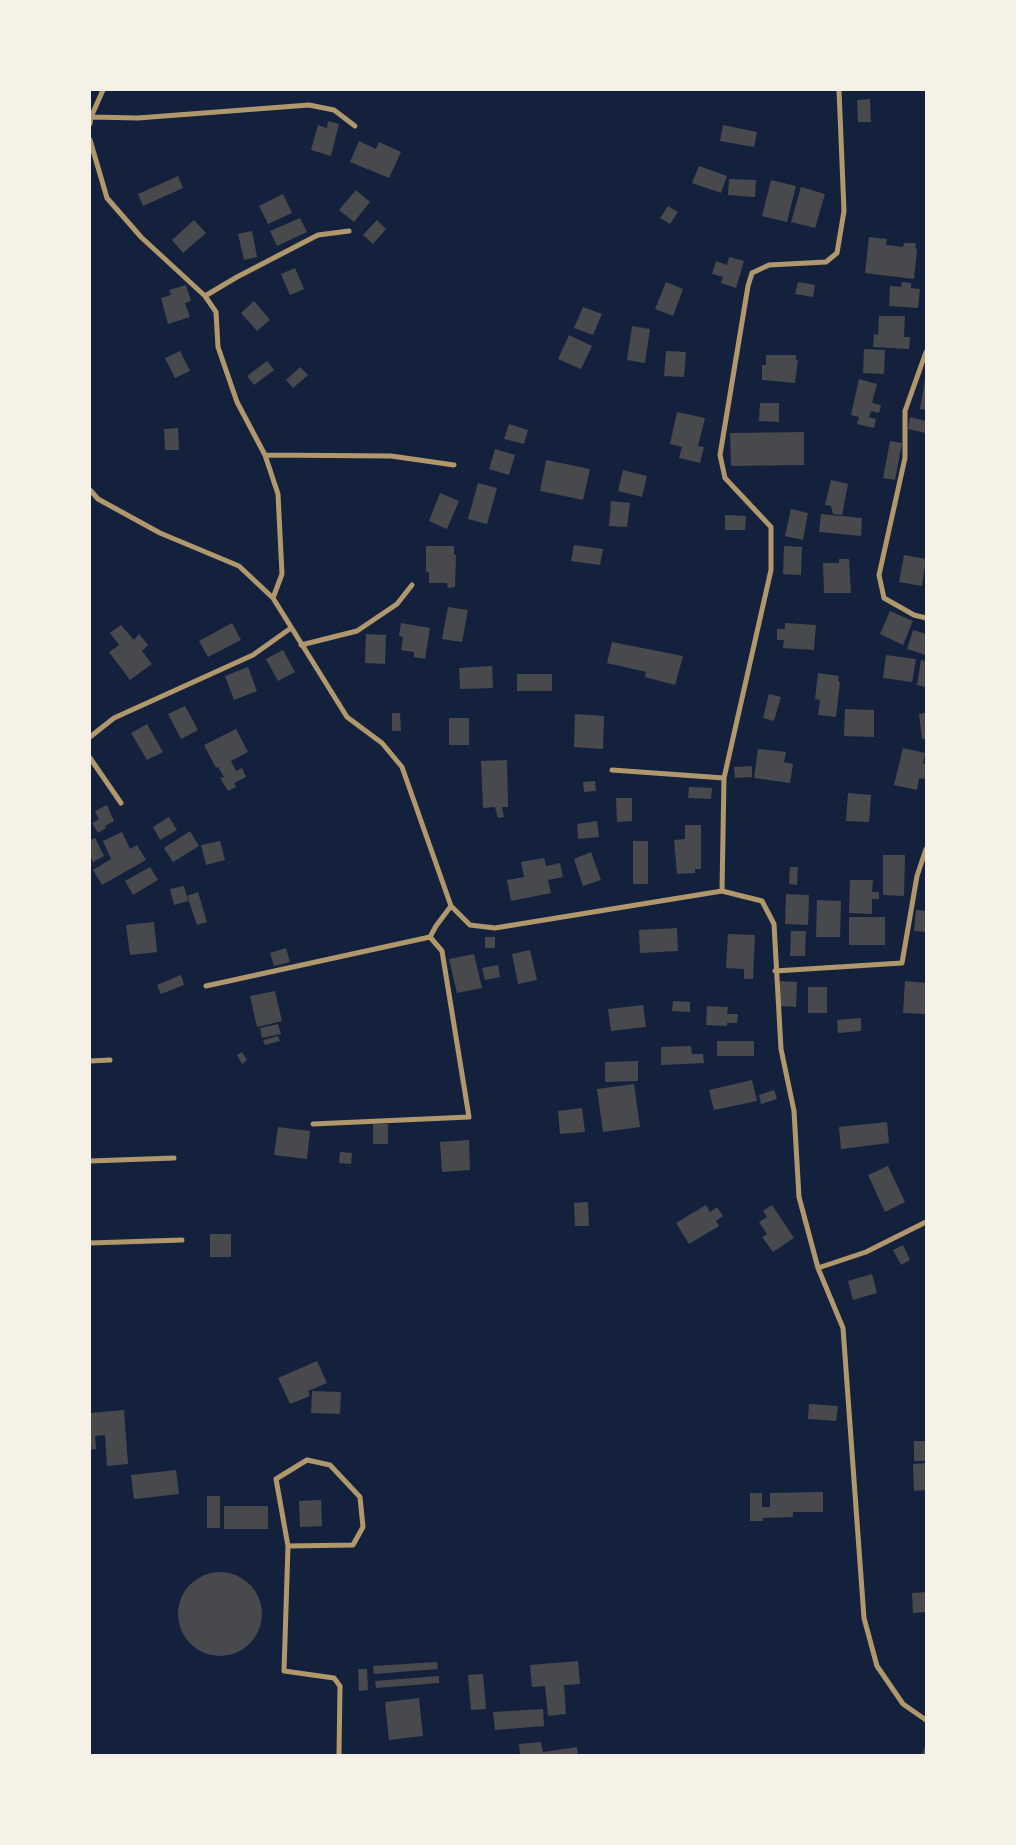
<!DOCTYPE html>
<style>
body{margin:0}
#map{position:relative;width:1016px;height:1845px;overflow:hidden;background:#14213d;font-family:"Noto Sans",sans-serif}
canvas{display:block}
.frame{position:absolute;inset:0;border:91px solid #f6f1e7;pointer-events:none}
</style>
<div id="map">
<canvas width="1016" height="1845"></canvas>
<div class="frame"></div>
</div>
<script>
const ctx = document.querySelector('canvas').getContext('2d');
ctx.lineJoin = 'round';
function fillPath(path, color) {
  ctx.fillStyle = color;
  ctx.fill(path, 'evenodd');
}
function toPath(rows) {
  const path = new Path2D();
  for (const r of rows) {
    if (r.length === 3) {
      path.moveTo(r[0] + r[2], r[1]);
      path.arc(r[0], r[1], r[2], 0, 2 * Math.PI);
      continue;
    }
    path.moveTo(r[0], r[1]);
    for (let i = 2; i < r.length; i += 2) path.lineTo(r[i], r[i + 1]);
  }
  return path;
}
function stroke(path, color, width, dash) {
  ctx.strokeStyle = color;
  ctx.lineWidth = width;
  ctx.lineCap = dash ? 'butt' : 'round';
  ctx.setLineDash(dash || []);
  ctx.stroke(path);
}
const building = toPath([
 [870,99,871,122,858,122,857,100],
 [328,121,339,124,331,156,311,150,318,125,327,128],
 [723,125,757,132,754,147,720,141],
 [359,141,376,149,379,142,401,152,389,178,350,162],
 [699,166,727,176,721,193,692,183],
 [178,176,183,188,143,206,138,194],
 [729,179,756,180,755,197,728,195],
 [771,180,796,186,787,222,762,216],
 [801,187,825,194,815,228,791,222],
 [356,190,370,202,354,222,339,210],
 [283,194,292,213,268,224,259,206],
 [668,206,678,212,670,224,660,218],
 [300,218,307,232,277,246,270,231],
 [194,220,206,233,183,253,172,240],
 [377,220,386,229,373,244,363,235],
 [252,231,257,257,244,260,238,234],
 [869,237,887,239,886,245,903,247,904,243,916,243,915,248,917,249,914,279,865,273],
 [729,257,744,261,736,288,721,283,723,277,712,274,716,261,727,265],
 [295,268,304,289,290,295,281,274],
 [666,282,683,289,673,316,655,309],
 [798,282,815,285,813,297,795,294],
 [902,282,911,283,911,288,920,289,918,308,889,306,890,286,901,287],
 [186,285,191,301,185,303,190,317,168,324,161,298,171,295,169,290],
 [254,301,270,320,257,331,241,313],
 [583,307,602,314,593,335,574,328],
 [879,316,905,316,904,337,910,337,909,349,873,347,874,334,878,335],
 [632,326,650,329,645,363,627,360],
 [569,335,592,346,581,369,558,359],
 [864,349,885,350,884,374,863,373],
 [180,351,190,371,175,378,165,358],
 [666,351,686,352,684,377,664,376],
 [766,355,796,355,796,360,798,360,795,383,762,380,762,365,766,365],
 [267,361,274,370,254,385,247,376],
 [300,367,308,375,293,388,286,380],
 [859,379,877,384,872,403,881,405,879,413,871,411,869,417,876,419,874,428,857,424,859,417,851,415],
 [925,380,926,380,926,410,920,409],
 [760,403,779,403,779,422,759,421],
 [677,412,705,418,698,446,704,447,700,463,679,458,682,447,670,444],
 [910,417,926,421,926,433,908,429],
 [509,424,528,430,524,444,504,439],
 [178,428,179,450,165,450,164,429],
 [804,432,804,465,731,466,730,433],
 [890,441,902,443,895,480,883,478],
 [495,449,515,455,509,475,489,469],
 [546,460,590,469,583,500,540,491],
 [623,470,647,476,642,497,618,491],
 [831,480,848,484,842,515,833,514,831,506,825,505],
 [478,483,497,488,487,524,468,519],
 [440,493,459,501,447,529,429,521],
 [611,501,630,503,627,527,609,526],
 [791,509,808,513,803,540,785,536],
 [821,514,862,518,861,536,819,532],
 [725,515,746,516,745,530,725,530],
 [574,545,603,549,600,565,571,561],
 [426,546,454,546,454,555,456,555,455,587,448,588,447,583,429,583,429,572,426,572],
 [784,546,802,547,801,575,783,574],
 [904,555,926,559,922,586,899,582],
 [839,559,849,559,851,593,824,593,823,563,839,563],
 [448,607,468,610,462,642,442,639],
 [890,611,913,621,903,645,880,634],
 [232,623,241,640,208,657,199,641],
 [401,623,430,628,425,659,414,657,414,652,401,650,403,637,399,636],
 [785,623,816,625,814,650,783,648,784,640,777,640,777,629,785,629],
 [121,625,134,640,139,634,148,645,142,651,152,664,130,680,109,652,119,645,110,633],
 [913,630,926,634,926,655,907,649],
 [366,634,386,635,385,664,365,663],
 [612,642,683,656,675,685,645,677,646,672,607,663],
 [283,650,295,672,278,681,266,659],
 [886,655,916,659,912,682,883,678],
 [921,660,926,661,926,687,917,685],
 [492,666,493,688,460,689,459,668],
 [248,667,257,691,234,700,225,676],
 [818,673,839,676,838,681,840,682,836,717,818,715,820,700,815,699],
 [517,674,552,674,552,691,517,691],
 [769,694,781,697,774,721,763,718],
 [185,706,198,730,181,739,168,714],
 [845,709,874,710,874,737,844,736],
 [392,713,400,713,401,731,392,731],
 [926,713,926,739,922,739,919,714],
 [575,714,604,716,603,749,574,747],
 [449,718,469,718,469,745,449,745],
 [147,724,163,752,147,760,131,733],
 [236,729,248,752,231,761,236,771,242,768,246,777,234,783,236,787,228,791,220,778,224,777,218,767,216,768,204,745],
 [903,748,925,753,923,763,926,764,926,773,924,779,919,778,917,790,894,785],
 [758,749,786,752,784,762,793,764,790,783,754,778],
 [507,760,508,807,502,807,504,817,498,818,495,807,483,808,481,761],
 [752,766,752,777,735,778,734,767],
 [595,781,596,791,584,792,583,782],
 [689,787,712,788,711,799,688,798],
 [848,793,871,795,869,822,846,821],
 [616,798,632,798,632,821,617,822],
 [107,805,114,821,105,826,106,828,98,833,92,823,99,819,95,811],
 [169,817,177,830,160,840,153,827],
 [597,821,599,837,578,839,577,824],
 [685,825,701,825,701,869,695,869,695,873,677,874,674,840,685,839],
 [190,831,199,846,173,862,164,848],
 [122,832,130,849,137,845,146,860,102,885,93,870,111,859,103,841],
 [95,838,104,856,93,862,90,855,90,840],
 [220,841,225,860,206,865,201,845],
 [633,841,648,841,648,884,633,884],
 [591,852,601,880,583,886,574,859],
 [883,855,905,855,904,896,883,895],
 [544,858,546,866,560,863,563,877,548,880,551,893,511,901,507,880,524,877,521,862],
 [150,867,158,880,133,895,125,881],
 [790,867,798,867,797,885,789,884],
 [850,880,873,880,872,892,879,892,879,899,872,899,872,914,849,913],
 [184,886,188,901,174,905,170,889],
 [198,892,207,922,197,925,187,896],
 [786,894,809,895,808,925,785,924],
 [817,900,841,901,840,937,816,937],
 [916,910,926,911,926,932,914,931],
 [849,917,885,917,885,945,849,945],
 [154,922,157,952,130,955,126,925],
 [677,928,678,951,640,953,639,930],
 [791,931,806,931,805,956,790,956],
 [728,934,755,935,753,979,744,979,744,969,726,968],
 [485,937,495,937,495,948,485,948],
 [286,948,290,962,274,966,270,953],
 [530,950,537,980,518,984,512,954],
 [474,954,482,988,457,993,449,959],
 [498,965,500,977,485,980,482,968],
 [181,975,184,985,161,994,157,985],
 [780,981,797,982,796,1007,779,1006],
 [905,981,926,983,925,1014,903,1013],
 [808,987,827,987,827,1013,808,1013],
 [275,991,282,1021,257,1027,250,996],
 [673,1001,690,1002,690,1012,672,1011],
 [643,1005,646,1027,611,1031,608,1009],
 [707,1006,728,1007,727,1014,738,1014,737,1023,727,1023,727,1026,706,1025],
 [861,1018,861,1031,838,1033,837,1020],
 [278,1024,281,1034,262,1038,260,1028],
 [278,1036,280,1041,265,1045,263,1040],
 [717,1041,754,1041,754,1056,717,1056],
 [691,1046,692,1054,703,1054,704,1063,661,1065,661,1047],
 [242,1052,247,1060,242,1064,237,1055],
 [638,1061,638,1081,605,1082,605,1062],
 [752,1080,757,1101,714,1110,709,1090],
 [634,1084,640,1127,603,1132,597,1089],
 [774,1090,777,1099,761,1104,759,1095],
 [582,1108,585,1132,560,1134,558,1111],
 [887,1122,889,1143,841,1149,839,1127],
 [373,1124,388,1124,388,1144,373,1144],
 [278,1127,310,1131,307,1159,274,1155],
 [469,1140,470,1170,442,1172,440,1142],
 [340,1152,352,1153,351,1164,339,1163],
 [888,1166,905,1202,885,1212,868,1175],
 [588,1202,589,1226,575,1226,574,1203],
 [706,1205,710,1212,717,1207,723,1216,716,1221,719,1226,689,1244,676,1223],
 [772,1205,794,1238,773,1252,762,1237,767,1234,759,1222,767,1217,763,1211],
 [210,1234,231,1234,231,1257,210,1257],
 [903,1245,910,1260,901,1265,893,1250],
 [872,1274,877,1293,853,1300,848,1281],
 [317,1361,327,1383,308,1391,310,1396,290,1404,278,1378],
 [312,1391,341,1392,340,1414,311,1413],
 [809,1404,838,1406,836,1421,808,1419],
 [124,1410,128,1464,107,1466,105,1435,95,1436,96,1449,90,1450,90,1413],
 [914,1441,926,1441,926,1461,914,1461],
 [926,1463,926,1490,914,1491,913,1464],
 [176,1470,179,1494,134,1499,131,1475],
 [823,1492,823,1512,793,1512,793,1517,763,1518,763,1521,750,1521,750,1493,762,1493,762,1507,770,1507,770,1493],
 [207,1496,220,1496,220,1528,207,1528],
 [321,1500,322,1526,300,1527,299,1501],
 [224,1506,268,1506,268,1529,224,1529],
 [220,1614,42],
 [926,1592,926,1612,913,1613,912,1593],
 [578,1661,580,1684,564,1685,566,1714,548,1716,545,1686,532,1687,530,1665],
 [437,1662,438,1669,374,1674,373,1666],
 [358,1669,367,1669,368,1690,359,1691],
 [483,1674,486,1709,471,1710,468,1675],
 [439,1676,439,1683,376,1688,375,1681],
 [419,1698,423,1736,389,1740,385,1702],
 [543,1709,544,1726,495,1730,493,1712],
 [541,1742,543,1752,577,1747,578,1755,520,1755,519,1744],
 [926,1743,926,1755,922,1755]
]);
const minor = toPath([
 [91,117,138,118,309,105,334,110,355,126],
 [90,124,91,117,103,90],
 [90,140,107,198,141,237,205,296,216,312,218,347,237,402,265,455,278,494,282,574,273,598],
 [205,296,237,277,318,235,349,231],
 [926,352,905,411,905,458,879,575,884,598,914,615,926,618],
 [265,455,391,456,454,465],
 [90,490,98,499,160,533,239,566,273,598,347,717,382,743,402,767,451,906,470,925,495,928,722,891,762,901,774,924,781,1049,794,1111,799,1197,818,1268,843,1328,864,1618,877,1666,903,1704,926,1720],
 [301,645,357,631,397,604,412,585],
 [90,737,114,718,253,655,291,628],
 [90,758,121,803],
 [612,770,724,778],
 [722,891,724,778,771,570,771,527,725,478,720,455,748,286,752,273,769,265,826,262,837,253,844,211,839,90],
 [430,937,436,926,451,906],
 [775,971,902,963,917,876,926,849],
 [206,986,430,937],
 [90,1061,110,1060],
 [313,1124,469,1117,442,951,430,937],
 [90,1161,174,1158],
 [90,1243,182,1240],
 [818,1268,866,1252,926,1222],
 [288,1546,353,1545,363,1527,360,1497,330,1465,307,1460,276,1479,288,1546,284,1671,334,1678,340,1686,339,1755]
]);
fillPath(building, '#48494c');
stroke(minor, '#b1986c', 5);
</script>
